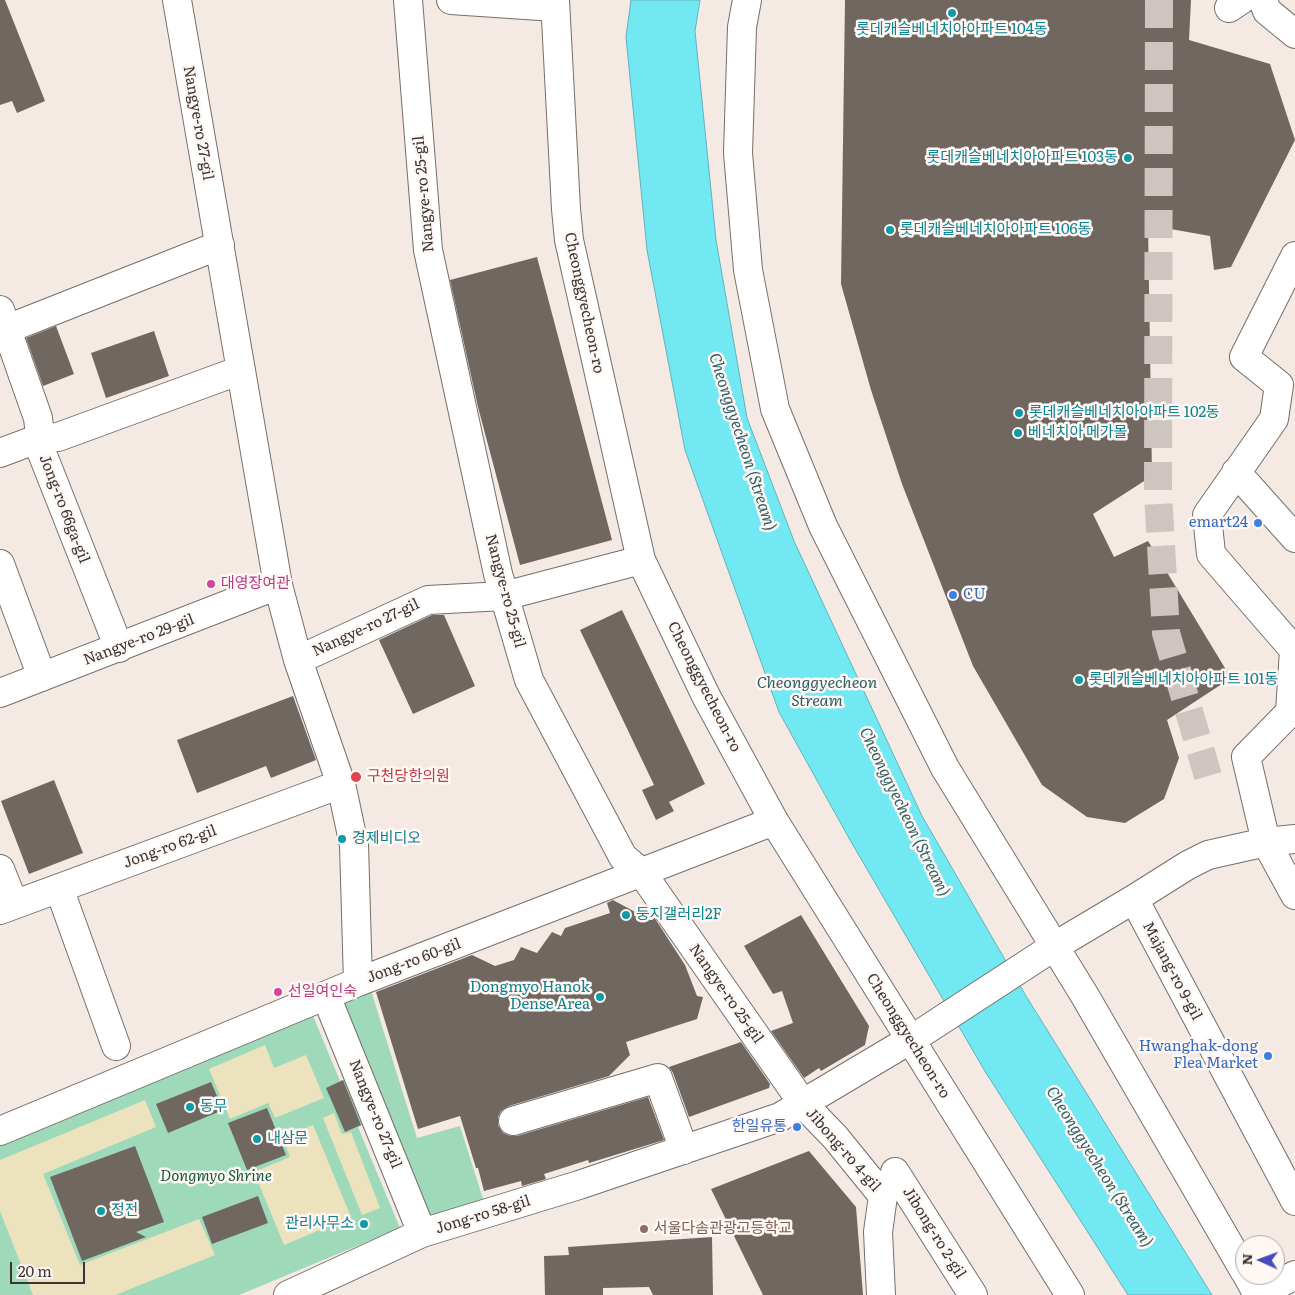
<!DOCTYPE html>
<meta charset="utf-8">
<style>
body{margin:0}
#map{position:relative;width:1295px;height:1295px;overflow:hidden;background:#f4e9e3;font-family:Literata,serif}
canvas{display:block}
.north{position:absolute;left:1235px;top:1235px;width:50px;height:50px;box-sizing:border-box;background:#fef7f3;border:1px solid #b0a9a6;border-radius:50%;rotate:272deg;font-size:14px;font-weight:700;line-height:20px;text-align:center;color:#3a3533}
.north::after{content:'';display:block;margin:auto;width:18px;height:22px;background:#4749be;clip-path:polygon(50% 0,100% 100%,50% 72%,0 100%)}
.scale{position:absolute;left:10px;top:1262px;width:75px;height:22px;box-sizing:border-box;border:2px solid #3a3533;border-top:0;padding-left:6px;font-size:15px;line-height:18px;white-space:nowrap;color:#3a3533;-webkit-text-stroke:4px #fef7f3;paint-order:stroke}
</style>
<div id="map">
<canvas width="1295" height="1295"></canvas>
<div class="north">N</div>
<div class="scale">20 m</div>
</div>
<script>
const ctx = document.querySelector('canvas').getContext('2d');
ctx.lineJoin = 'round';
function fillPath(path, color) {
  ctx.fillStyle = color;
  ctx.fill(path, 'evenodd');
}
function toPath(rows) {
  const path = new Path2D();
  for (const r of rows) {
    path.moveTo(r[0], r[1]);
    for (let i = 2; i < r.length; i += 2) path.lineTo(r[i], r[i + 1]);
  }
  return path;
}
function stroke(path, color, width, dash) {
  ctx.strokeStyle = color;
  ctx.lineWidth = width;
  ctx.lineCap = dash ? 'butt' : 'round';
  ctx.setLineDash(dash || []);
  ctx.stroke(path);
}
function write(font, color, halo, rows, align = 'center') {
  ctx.font = font + ' Literata,"Noto Sans KR",serif';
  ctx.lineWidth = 5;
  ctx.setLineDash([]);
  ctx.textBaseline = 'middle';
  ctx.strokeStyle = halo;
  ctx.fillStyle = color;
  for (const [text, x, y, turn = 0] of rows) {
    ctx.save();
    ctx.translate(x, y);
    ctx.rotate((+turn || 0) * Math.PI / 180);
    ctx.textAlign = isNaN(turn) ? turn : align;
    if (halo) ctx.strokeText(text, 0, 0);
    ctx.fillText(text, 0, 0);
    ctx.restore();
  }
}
const green = toPath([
 [368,981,417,1138,460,1126,484,1202,427,1222,334,998],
 [311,1011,340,1081,350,1078,369,1122,358,1127,400,1228,239,1295,0,1295,0,1140]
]);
const sand = toPath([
 [265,1045,274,1068,306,1055,324,1098,275,1118,268,1103,230,1119,209,1069],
 [145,1100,156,1127,43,1174,80,1265,199,1219,215,1255,115,1295,33,1295,0,1211,0,1160],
 [334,1113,342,1134,351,1132,380,1208,362,1215,323,1118],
 [313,1125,351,1217,284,1245,254,1172,290,1157,283,1138]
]);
const water = toPath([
 [631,0,700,0,695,31,716,240,747,418,794,541,922,816,1026,996,1212,1295,1128,1295,986,1073,850,840,779,712,685,450,647,250,626,37,631,0]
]);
const building = toPath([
 [0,0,5,0,45,101,17,113,12,101,0,105],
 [845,0,1191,0,1189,40,1270,64,1295,140,1231,267,1214,270,1210,236,1148,225,1152,476,1093,514,1114,557,1148,541,1231,678,1167,720,1179,758,1164,799,1125,823,1087,817,1042,785,973,666,902,484,871,390,841,284],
 [537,257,612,540,520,565,478,407,450,280],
 [56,326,74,374,43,386,26,338],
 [154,331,169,376,106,398,91,353],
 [622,610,705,784,669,802,674,811,656,820,642,790,654,785,580,630],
 [432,615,444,615,475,686,413,714,379,640],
 [293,696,316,760,271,778,266,766,197,793,177,740],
 [54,780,83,853,29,874,1,801],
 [613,900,648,919,654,917,685,965,697,996,703,997,697,1019,626,1042,630,1055,609,1076,509,1106,501,1111,498,1117,498,1125,503,1133,510,1136,517,1136,648,1097,664,1140,589,1163,588,1160,544,1174,546,1179,529,1184,522,1186,521,1181,484,1191,478,1168,476,1168,460,1116,418,1129,376,992,472,955,495,966,514,960,521,947,537,953,552,932,561,936,565,928,610,913,607,903],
 [801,915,869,1026,865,1045,821,1071,819,1068,804,1078,771,1031,793,1023,782,991,773,994,744,946],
 [741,1042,770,1084,769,1088,689,1117,673,1073,669,1067],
 [343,1080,361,1125,345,1132,326,1088],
 [211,1082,223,1110,168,1133,156,1104],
 [267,1108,286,1155,247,1170,228,1123],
 [135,1146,164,1222,136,1232,146,1237,82,1261,50,1177],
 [809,1151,856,1207,863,1295,763,1295,711,1189],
 [258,1196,268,1223,212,1244,202,1217],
 [712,1237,713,1295,653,1295,649,1287,603,1288,603,1295,545,1295,544,1256,569,1255,568,1247]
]);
const minorTunnel = toPath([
 [1159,0,1158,493,1166,633,1208,776]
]);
const minor = toPath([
 [177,0,278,585,298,660,341,784,354,845,358,982],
 [408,0,428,250,498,574,529,680,623,857,642,873,804,1105,835,1137,883,1196],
 [451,0,555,7],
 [1263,0,1267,11,1295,34],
 [1229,8,1241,0],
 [1295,256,1244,357,1279,385,1274,419,1207,515,1211,554,1294,650,1290,712,1246,757,1266,842,1295,895],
 [0,310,38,418,42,453,119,648],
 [7,329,220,245],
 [0,453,40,438,58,437,241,370],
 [1236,472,1295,538],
 [0,564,42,677],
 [298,660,428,600,504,596,641,560],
 [0,693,278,585],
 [0,869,14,904],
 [59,888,116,1046],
 [1134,899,1295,1201],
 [0,910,341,784],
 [326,996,422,1233],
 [513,1121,658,1078,684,1150],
 [0,1131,358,982,774,821],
 [895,1172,973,1295],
 [288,1295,422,1233,579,1185,780,1117,923,1032,1055,946,1134,899,1188,865,1208,855,1266,842,1295,839],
 [881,1295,878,1232,883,1196,891,1180],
 [1258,1295,1295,1275]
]);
const major = toPath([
 [555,0,566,209,569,240,641,560,706,696,774,821,1070,1295],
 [747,0,742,27,738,153,748,270,775,409,823,526,945,768,1085,996,1245,1272],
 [1247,1275,1258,1295]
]);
const markers = [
 [952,13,5,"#0f9aa8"],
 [1128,158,5,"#0f9aa8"],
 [890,230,5,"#0f9aa8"],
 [1019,413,5,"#0f9aa8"],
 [1018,433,5,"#0f9aa8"],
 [1258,523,5,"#3f7fe0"],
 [211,584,5,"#d1479c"],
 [953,595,5,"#3f7fe0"],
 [1079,680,5,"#0f9aa8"],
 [356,777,6,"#e0444e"],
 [342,839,5,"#0f9aa8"],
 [626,915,5,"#0f9aa8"],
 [278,992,5,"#d1479c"],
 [600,997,5,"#0f9aa8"],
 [1268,1056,5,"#3f7fe0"],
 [190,1107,5,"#0f9aa8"],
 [797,1127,5,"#3f7fe0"],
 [257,1139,5,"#0f9aa8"],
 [101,1211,5,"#0f9aa8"],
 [364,1224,5,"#0f9aa8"],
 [644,1229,5,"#8d6e63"]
];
const cultureNames = [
 ["롯데캐슬베네치아아파트 104동",952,30,"center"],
 ["롯데캐슬베네치아아파트 103동",1118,158,"right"],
 ["롯데캐슬베네치아아파트 106동",900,230],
 ["롯데캐슬베네치아아파트 102동",1029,413],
 ["베네치아 메가몰",1028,433],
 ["롯데캐슬베네치아아파트 101동",1089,680],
 ["경제비디오",352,839],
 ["둥지갤러리2F",636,915],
 ["Dongmyo Hanok",590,988,"right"],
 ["Dense Area",590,1005,"right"],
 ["동무",200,1107],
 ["내삼문",267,1139],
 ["정전",111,1211],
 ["관리사무소",354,1224,"right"]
];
const streetNames = [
 ["Nangye-ro 27-gil",198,123,80],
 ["Nangye-ro 25-gil",424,194,-95],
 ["Cheonggyecheon-ro",584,303,78],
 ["Jong-ro 66ga-gil",64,509,69],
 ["Nangye-ro 25-gil",505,591,75],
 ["Nangye-ro 27-gil",366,628,-25],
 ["Nangye-ro 29-gil",139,640,-21],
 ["Cheonggyecheon-ro",704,687,63],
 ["Jong-ro 62-gil",170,847,-20],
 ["Jong-ro 60-gil",414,961,-21],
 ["Majang-ro 9-gil",1172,971,62],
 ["Nangye-ro 25-gil",726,994,55],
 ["Cheonggyecheon-ro",908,1036,58],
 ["Nangye-ro 27-gil",375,1114,68],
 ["Jibong-ro 4-gil",843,1150,49],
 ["Jong-ro 58-gil",483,1215,-17],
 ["Jibong-ro 2-gil",934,1233,58]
];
const shopNames = [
 ["emart24",1248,523],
 ["CU",963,595,"left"],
 ["Hwanghak-dong",1258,1047],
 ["Flea Market",1258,1064],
 ["한일유통",787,1127]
];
const hotelNames = [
 ["대영장여관",221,584],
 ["선일여인숙",288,992]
];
const healthNames = [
 ["구천당한의원",367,777]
];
const parkNames = [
 ["Dongmyo Shrine",216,1177]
];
const educationNames = [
 ["서울다솜관광고등학교",654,1229]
];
const waterNames = [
 ["Cheonggyecheon (Stream)",742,442,72],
 ["Cheonggyecheon",817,683],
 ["Stream",817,701],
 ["Cheonggyecheon (Stream)",904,812,64],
 ["Cheonggyecheon (Stream)",1099,1167,58]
];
fillPath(green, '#9edaba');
fillPath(sand, '#ece2bd');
fillPath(water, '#72e8f2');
stroke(water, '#61b2b9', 1);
fillPath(building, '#706761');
stroke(minorTunnel, '#cfc5c0', 28, [28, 14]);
stroke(minor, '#776e68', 30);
stroke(major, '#776e68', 30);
stroke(minor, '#fff', 28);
stroke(major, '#fff', 28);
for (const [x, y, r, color] of markers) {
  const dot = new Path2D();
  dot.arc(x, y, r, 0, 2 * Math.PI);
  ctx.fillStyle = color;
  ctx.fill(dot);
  stroke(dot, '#fef7f3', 2);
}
write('15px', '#0d838f', '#fef7f3', cultureNames, 'left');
write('15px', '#3a3533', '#fef7f3', streetNames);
write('15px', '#366cbe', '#fef7f3', shopNames, 'right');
write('15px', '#b23c85', '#fef7f3', hotelNames, 'left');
write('15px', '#be3a42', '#fef7f3', healthNames, 'left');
write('italic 15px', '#15593c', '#fef7f3', parkNames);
write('15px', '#785e54', '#fef7f3', educationNames, 'left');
write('italic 16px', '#2e6065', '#fef7f3', waterNames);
</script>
